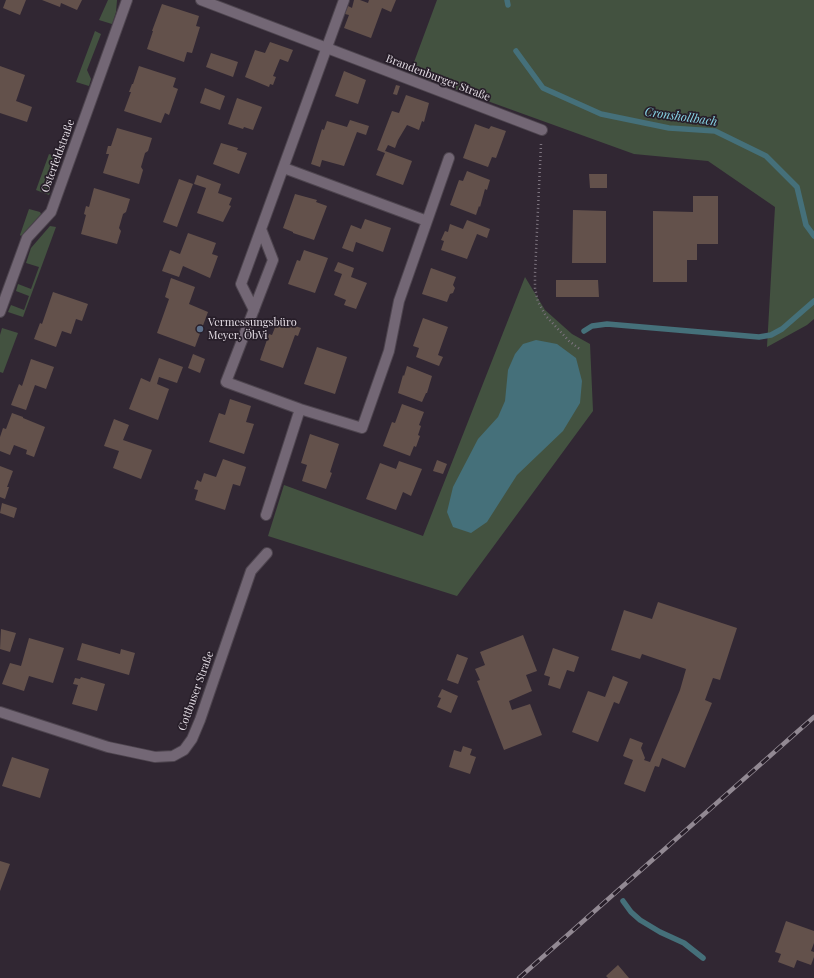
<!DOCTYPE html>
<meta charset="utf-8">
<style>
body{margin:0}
canvas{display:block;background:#312733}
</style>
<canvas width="814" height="978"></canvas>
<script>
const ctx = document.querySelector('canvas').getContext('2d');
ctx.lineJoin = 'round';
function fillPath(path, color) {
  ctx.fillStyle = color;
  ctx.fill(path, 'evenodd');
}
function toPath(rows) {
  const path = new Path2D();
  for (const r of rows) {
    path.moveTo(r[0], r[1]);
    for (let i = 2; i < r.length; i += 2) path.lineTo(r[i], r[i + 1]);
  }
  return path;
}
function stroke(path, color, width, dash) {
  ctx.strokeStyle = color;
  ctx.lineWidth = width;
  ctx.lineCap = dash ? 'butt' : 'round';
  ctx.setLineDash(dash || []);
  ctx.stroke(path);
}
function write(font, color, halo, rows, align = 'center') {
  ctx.font = font + ' "Playfair Display",serif';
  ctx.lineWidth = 3.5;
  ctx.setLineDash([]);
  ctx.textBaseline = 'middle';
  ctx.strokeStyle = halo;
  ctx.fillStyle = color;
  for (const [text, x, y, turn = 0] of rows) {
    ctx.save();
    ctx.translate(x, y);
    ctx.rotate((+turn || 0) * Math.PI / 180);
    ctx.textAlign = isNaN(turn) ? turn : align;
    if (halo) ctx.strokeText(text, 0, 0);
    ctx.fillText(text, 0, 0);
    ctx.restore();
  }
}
const green = toPath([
 [108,0,117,0,116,12,112,24,99,20],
 [437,0,814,0,814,319,807,325,767,347,775,207,708,161,634,154,410,73],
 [95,31,101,34,87,70,91,79,89,86,76,82],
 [49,154,56,157,47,183,51,189,49,195,36,190],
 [29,209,40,212,41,214,21,236,20,235],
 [50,226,56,227,23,317,8,312,11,305,24,310,29,296,16,291,18,284,31,289,39,267,26,263,31,248],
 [525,277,545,310,572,334,590,344,593,411,457,596,268,536,284,485,423,536],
 [2,328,18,333,3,373,0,372,0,335]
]);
const water = toPath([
 [536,340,557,344,576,358,582,381,580,403,563,431,517,475,487,522,471,533,453,527,447,512,453,487,478,439,498,417,505,401,508,370,515,354,523,344]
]);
const stream = toPath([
 [507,0,508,5],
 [516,51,543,88,601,114,669,128,715,131,766,156,797,187,806,225,814,236],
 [584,331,592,326,607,324,759,337,771,335,782,329,814,301],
 [623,901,631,912,640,920,660,932,684,943,703,958]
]);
const building = toPath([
 [6,0,26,0,20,15,3,8],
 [42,0,82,0,77,10,61,3,60,7],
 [354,0,360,0,368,3,369,0,396,0,391,12,382,8,371,38,344,28,349,15,345,14,348,6,352,8],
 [162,4,199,16,196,26,200,27,192,53,187,52,184,62,147,49,153,31,152,31],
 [270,42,293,50,288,62,280,59,273,76,276,77,273,85,270,84,269,87,245,77,255,50,265,53],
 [211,53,238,62,233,77,206,67],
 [0,66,25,75,16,101,32,107,27,122,0,113],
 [139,66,176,78,173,87,178,89,169,115,165,113,161,123,124,111,131,92,129,92,132,84,133,84],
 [344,71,366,80,358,104,335,96],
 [396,85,400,86,397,95,393,94],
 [205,88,225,96,220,110,200,103],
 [406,95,429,103,424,122,422,121,419,130,407,125,398,140,395,148,388,145,385,151,412,161,403,185,376,175,385,153,377,150,392,111,399,113],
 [237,98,262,107,253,130,244,127,243,129,228,124],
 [350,120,369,126,366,135,357,132,344,166,322,160,320,167,311,164,322,129,324,130,327,121,347,127],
 [475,124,489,129,491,126,506,131,496,158,492,157,488,167,463,158],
 [117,128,152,138,148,151,145,153,141,167,143,170,139,184,103,173,109,154,106,154,108,146,111,146],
 [221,143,238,148,237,150,247,153,239,174,213,164],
 [467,171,490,180,487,190,485,189,480,207,479,206,476,215,450,205,459,180,463,181],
 [589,174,607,174,607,188,590,188],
 [197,175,221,184,218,193,232,198,229,205,231,206,223,222,197,213,206,188,194,184],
 [179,179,193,184,177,227,163,222],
 [94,188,130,199,126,212,123,214,119,228,121,231,117,244,81,234,86,215,84,214,86,206,89,207],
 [295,194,317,200,316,202,327,206,314,240,293,233,293,232,283,228],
 [693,196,718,196,718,244,697,244,697,260,687,260,687,282,653,282,653,211,693,212],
 [573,210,606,211,606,263,572,263],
 [365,219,391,228,383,252,356,242,353,252,342,248,351,225,361,229],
 [467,220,490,229,487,238,477,234,467,259,441,250,444,241,441,240,445,231,448,232,450,224,463,229],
 [188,233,216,243,212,254,218,256,210,278,183,266,179,277,162,271,170,250,180,254],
 [304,250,328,258,315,293,288,284,297,260,300,261],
 [338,262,354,268,351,277,367,283,356,309,344,305,346,300,334,295,342,274,334,271],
 [431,268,456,277,453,285,455,288,453,293,450,294,447,302,422,294],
 [171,278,195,287,189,304,208,312,195,347,157,333,169,299,165,297],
 [556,280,598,280,599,297,556,297],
 [53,292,88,304,82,321,76,319,71,334,62,331,56,347,34,339,40,323,42,324],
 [423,318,448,327,438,355,443,357,439,366,416,357,419,348,413,346],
 [278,320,301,328,298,336,295,335,283,368,260,360,269,334,272,335],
 [317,347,347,357,335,394,304,384],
 [193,354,205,359,200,373,188,368],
 [159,358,183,367,177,383,159,377,157,384,169,389,158,420,129,409,141,378,150,382],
 [31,359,54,367,46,389,35,385,26,410,11,405,19,384,22,386],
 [407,366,432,376,427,393,426,393,422,402,398,393,403,375,404,376],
 [230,399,251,406,246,422,254,424,244,454,209,442,219,413,225,415],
 [402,404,424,412,419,425,421,426,418,435,420,436,416,447,414,446,410,456,383,446,392,422,395,423],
 [12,413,23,417,23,418,45,427,34,457,26,454,27,450,14,445,10,455,0,451,0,437,3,428,6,429],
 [114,419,129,425,123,440,152,450,141,479,113,468,119,451,104,446],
 [310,434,339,444,330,472,332,473,326,489,302,481,307,465,301,463],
 [223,459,246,467,240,486,233,484,225,510,195,500,198,490,194,489,197,480,201,482,204,473,216,477],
 [437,460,447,464,443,474,433,471],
 [399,461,422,469,411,496,403,492,396,510,366,499,380,463,396,469],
 [0,466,13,471,7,487,9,487,5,499,0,497],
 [2,503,17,508,14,518,0,513],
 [658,602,737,628,720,680,713,678,705,700,712,703,685,768,662,758,659,767,655,766,645,792,624,784,633,760,623,756,630,738,643,743,641,748,645,758,644,760,650,762,680,690,686,669,642,654,640,659,611,650,624,610,652,619],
 [1,629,16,633,10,652,0,649],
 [523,635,537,671,526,675,532,691,509,701,512,710,530,704,542,735,504,750,477,681,480,680,475,669,485,665,480,652],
 [29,638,64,648,53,683,29,676,24,691,2,684,10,663,21,666],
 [82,643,120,654,121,649,135,653,129,675,77,660],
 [553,648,579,657,574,672,567,670,560,689,548,685,550,677,544,675],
 [457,654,468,658,458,684,447,680],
 [613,676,628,682,619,704,614,702,598,742,572,732,588,691,605,697],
 [81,677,105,684,97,711,72,704,78,685,73,684,75,678,80,679],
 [442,689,458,696,451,713,437,707,441,698,438,697],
 [463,746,472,749,470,755,476,757,470,774,449,767,454,750,461,752],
 [12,757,49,769,40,798,2,786],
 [0,861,10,864,0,891],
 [786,921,814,931,814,943,811,951,814,952,814,957,811,965,797,960,794,968,778,962,781,954,775,952],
 [618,965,629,978,608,978,606,976]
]);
const path = toPath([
 [541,144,535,274,535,288,538,302,546,316,569,341,581,350]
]);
const minor = toPath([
 [201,0,542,130],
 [284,168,427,221,399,301,389,351,362,428,300,409,226,382,273,260,261,229,344,0],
 [427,221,449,158],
 [254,310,241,284,261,229],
 [0,312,27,238,51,212,127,0],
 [266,515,300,409],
 [0,712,108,747,155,757,173,756,184,750,192,739,200,720,251,571,267,553]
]);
const rail = toPath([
 [519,978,814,717]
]);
const markers = [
 [200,329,4,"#5c6f8a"]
];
const streetNames = [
 ["Brandenburger Straße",438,78,21],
 ["Osterfeldstraße",58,156,-70],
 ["Cottbuser Straße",196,691,-70]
];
const poiNames = [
 ["Vermessungsbüro",208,323],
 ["Meyer, ÖbVi",208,336]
];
const waterNames = [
 ["Cronshollbach",681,117,8]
];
fillPath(green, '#435240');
fillPath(water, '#45707a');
stroke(stream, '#45707a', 5.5);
fillPath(building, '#63514b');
stroke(minor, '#4e454f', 12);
stroke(path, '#7d747f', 2.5, [1, 3]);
stroke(minor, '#736775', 10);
stroke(rail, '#928993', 4.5);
stroke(rail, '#271e29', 3, [9]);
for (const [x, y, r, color] of markers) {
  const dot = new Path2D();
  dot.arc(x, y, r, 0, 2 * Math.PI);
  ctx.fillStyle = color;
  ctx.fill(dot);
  stroke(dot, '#271e29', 1.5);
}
write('11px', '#e3dce4', '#271e29', streetNames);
write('11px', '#e3dce4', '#271e29', poiNames, 'left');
write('italic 12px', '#88d5e7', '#271e29', waterNames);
</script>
